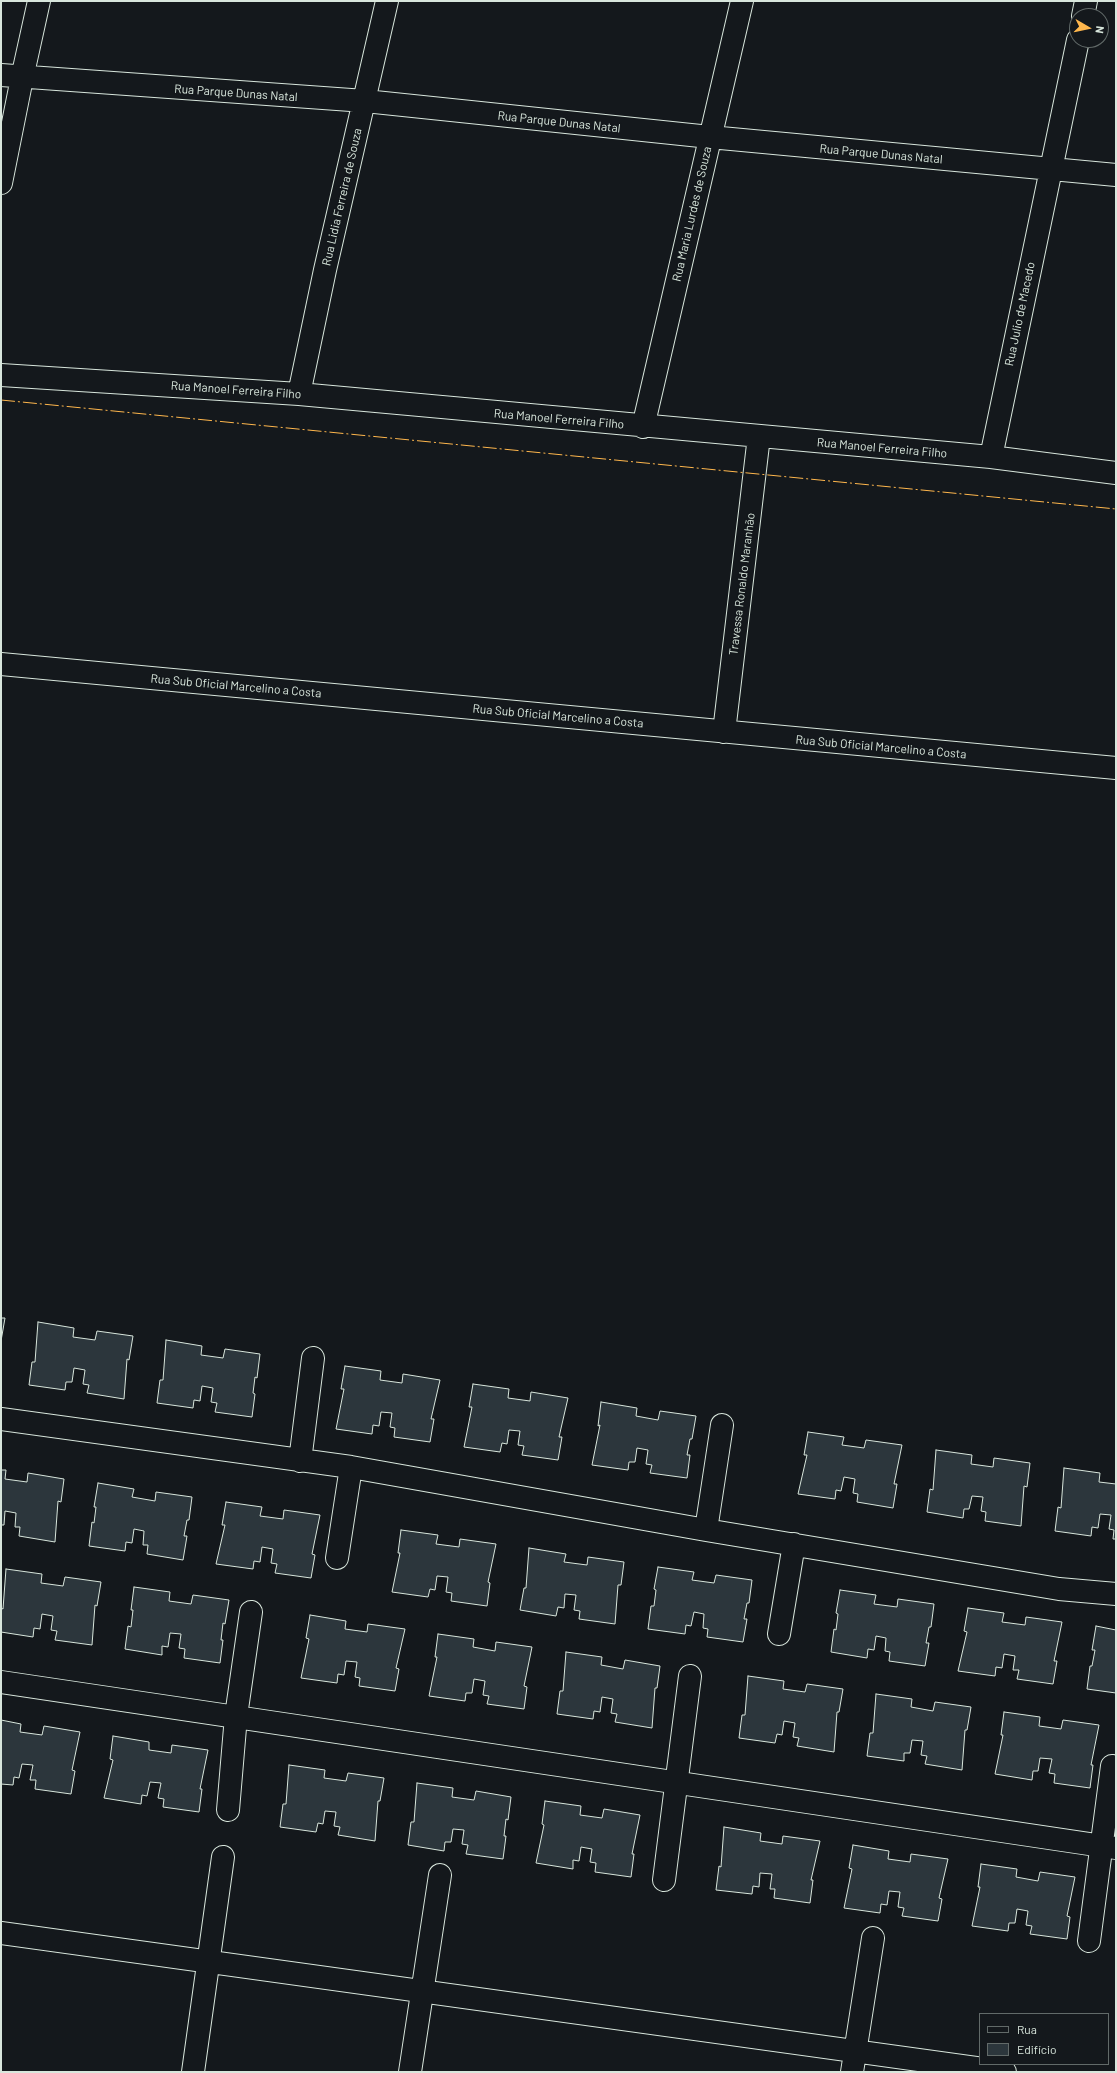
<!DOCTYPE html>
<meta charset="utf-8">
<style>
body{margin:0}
#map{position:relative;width:1117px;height:2073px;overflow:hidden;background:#14181c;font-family:Barlow,sans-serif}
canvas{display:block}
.frame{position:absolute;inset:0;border:2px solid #d8e6dc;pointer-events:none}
.legend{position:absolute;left:979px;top:2013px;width:130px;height:52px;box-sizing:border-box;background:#14181c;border:1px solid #626a69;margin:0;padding:5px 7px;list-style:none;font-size:12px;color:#d8e6dc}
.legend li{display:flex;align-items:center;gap:8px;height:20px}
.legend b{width:20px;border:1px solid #626a69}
.north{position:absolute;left:1069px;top:8px;width:40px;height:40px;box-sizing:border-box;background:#14181c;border:1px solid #626a69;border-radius:50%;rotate:99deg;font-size:11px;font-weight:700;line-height:16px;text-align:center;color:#d8e6dc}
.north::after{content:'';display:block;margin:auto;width:14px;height:18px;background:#ffb74d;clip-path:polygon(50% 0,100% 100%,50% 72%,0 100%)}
</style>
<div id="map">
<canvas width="1117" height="2073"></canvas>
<div class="frame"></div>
<ul class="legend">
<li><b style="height:5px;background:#14181c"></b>Rua</li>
<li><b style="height:11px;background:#2c363c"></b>Edifício</li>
</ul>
<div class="north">N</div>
</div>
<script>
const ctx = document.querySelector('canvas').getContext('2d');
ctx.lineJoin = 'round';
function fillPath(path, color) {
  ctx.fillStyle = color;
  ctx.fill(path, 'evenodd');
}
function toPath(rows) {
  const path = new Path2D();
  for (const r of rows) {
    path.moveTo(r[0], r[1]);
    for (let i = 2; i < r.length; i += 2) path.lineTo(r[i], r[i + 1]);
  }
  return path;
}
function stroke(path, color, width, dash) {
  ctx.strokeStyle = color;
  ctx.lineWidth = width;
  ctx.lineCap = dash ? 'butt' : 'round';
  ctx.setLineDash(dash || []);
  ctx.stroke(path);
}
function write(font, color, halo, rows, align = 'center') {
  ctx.font = font + ' Barlow,sans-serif';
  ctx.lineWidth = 3;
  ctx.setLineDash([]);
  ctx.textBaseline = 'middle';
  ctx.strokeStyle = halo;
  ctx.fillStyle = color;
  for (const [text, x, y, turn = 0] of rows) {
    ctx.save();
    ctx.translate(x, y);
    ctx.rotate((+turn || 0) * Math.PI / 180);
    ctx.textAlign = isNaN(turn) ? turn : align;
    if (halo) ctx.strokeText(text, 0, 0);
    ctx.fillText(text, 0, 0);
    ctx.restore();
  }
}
const building = toPath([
 [1,1318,5,1318,1,1341,1,1318],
 [38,1322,74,1328,73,1337,95,1340,97,1331,133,1336,129,1360,127,1359,124,1399,87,1393,89,1385,83,1384,85,1370,74,1368,72,1382,66,1382,65,1390,29,1385,32,1362,35,1362,38,1322],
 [166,1340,202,1346,201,1355,223,1358,225,1349,260,1354,257,1378,255,1377,253,1393,255,1394,252,1417,215,1412,217,1403,211,1402,213,1388,202,1386,200,1401,194,1400,193,1408,157,1403,160,1380,163,1380,166,1340],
 [345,1366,381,1371,380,1380,402,1383,403,1374,440,1380,431,1419,434,1419,430,1442,394,1437,395,1428,390,1427,392,1413,381,1412,379,1426,373,1425,372,1434,336,1429,344,1389,341,1389,345,1366],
 [473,1384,509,1389,508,1398,530,1401,531,1392,568,1398,559,1437,562,1437,558,1460,522,1455,524,1446,518,1445,520,1431,509,1430,507,1444,502,1443,500,1452,464,1447,472,1407,469,1407,473,1384],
 [601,1402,637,1408,636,1416,658,1420,660,1411,696,1416,692,1439,690,1439,687,1455,690,1455,687,1478,650,1473,652,1465,646,1464,648,1450,637,1448,635,1462,629,1462,628,1470,592,1465,600,1425,598,1426,601,1402],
 [808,1432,844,1437,842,1445,864,1448,866,1440,902,1445,894,1484,897,1484,893,1508,857,1502,858,1494,853,1493,855,1479,844,1477,841,1491,836,1490,835,1499,798,1494,807,1455,804,1455,808,1432],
 [936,1450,972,1455,971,1464,993,1467,994,1458,1030,1463,1027,1487,1024,1486,1021,1526,985,1521,986,1512,981,1511,983,1497,972,1496,969,1509,964,1509,963,1518,927,1512,930,1489,933,1490,936,1450],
 [1064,1468,1100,1473,1099,1482,1116,1484,1116,1539,1113,1539,1114,1530,1109,1529,1111,1515,1100,1514,1098,1528,1092,1527,1091,1536,1055,1531,1058,1507,1061,1508,1064,1468],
 [1,1470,6,1470,5,1479,27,1482,28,1473,64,1479,61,1502,58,1501,55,1542,19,1536,20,1527,15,1527,16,1513,5,1511,4,1525,1,1525,1,1470],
 [98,1483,134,1489,132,1497,155,1501,156,1492,192,1497,189,1520,187,1520,184,1536,187,1536,183,1560,147,1554,148,1545,143,1545,144,1531,134,1529,132,1543,126,1542,125,1551,89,1546,92,1522,94,1523,96,1507,94,1507,98,1483],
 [226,1502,262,1507,260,1516,283,1519,284,1510,320,1515,312,1554,315,1555,311,1578,275,1573,277,1564,271,1563,273,1549,262,1547,260,1562,254,1561,253,1569,216,1564,225,1525,222,1525,226,1502],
 [401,1530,438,1535,436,1544,459,1547,460,1539,496,1544,488,1582,490,1583,487,1606,451,1601,452,1593,446,1592,448,1577,437,1576,435,1590,430,1589,428,1597,392,1592,400,1553,398,1553,401,1530],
 [529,1548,566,1554,564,1562,587,1565,588,1557,624,1562,621,1585,618,1585,615,1624,579,1619,580,1611,574,1610,576,1595,565,1594,564,1608,558,1607,556,1616,520,1610,524,1588,526,1588,529,1548],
 [658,1567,694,1572,692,1580,714,1583,716,1575,752,1580,749,1603,747,1603,744,1619,747,1619,743,1642,707,1637,708,1629,703,1628,704,1614,694,1612,691,1626,686,1625,685,1634,648,1629,651,1606,654,1606,656,1590,654,1589,658,1567],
 [6,1569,42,1574,41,1583,63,1586,65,1577,101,1582,97,1606,95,1605,92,1645,55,1640,57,1631,51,1630,53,1616,42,1614,40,1629,34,1628,33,1637,1,1632,1,1608,3,1609,6,1569],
 [134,1587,170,1592,169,1601,191,1604,193,1595,229,1600,225,1624,223,1623,221,1640,223,1640,220,1663,184,1658,185,1649,179,1648,181,1634,170,1633,168,1647,162,1646,162,1655,125,1649,128,1626,131,1627,133,1610,131,1610,134,1587],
 [840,1590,876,1595,874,1604,897,1607,898,1599,934,1604,931,1627,929,1627,926,1643,929,1643,925,1666,889,1661,890,1652,885,1651,886,1638,876,1636,874,1650,868,1649,867,1658,831,1652,834,1629,836,1630,838,1614,836,1613,840,1590],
 [968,1608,1004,1613,1002,1622,1025,1625,1026,1617,1062,1622,1054,1661,1057,1661,1053,1684,1017,1679,1019,1670,1013,1670,1015,1656,1004,1654,1002,1668,996,1667,995,1676,958,1671,967,1632,964,1631,968,1608],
 [310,1615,346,1621,345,1629,367,1632,368,1624,405,1629,396,1668,399,1669,395,1691,359,1686,360,1678,355,1677,357,1662,346,1661,344,1675,338,1674,337,1683,301,1678,309,1639,306,1638,310,1615],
 [1096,1626,1116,1630,1116,1693,1087,1689,1090,1666,1092,1666,1095,1650,1092,1650,1096,1626],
 [438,1634,474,1639,473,1647,495,1651,496,1642,532,1647,524,1686,527,1687,524,1709,487,1704,489,1696,483,1695,485,1681,474,1679,472,1693,466,1693,465,1701,429,1696,437,1657,435,1657,438,1634],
 [566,1652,602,1657,601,1665,623,1669,625,1660,660,1666,657,1688,655,1688,652,1728,615,1722,617,1714,611,1713,613,1699,602,1697,600,1712,594,1711,593,1719,557,1714,560,1691,563,1691,566,1652],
 [748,1676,784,1681,783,1689,805,1692,807,1684,843,1689,839,1712,837,1712,834,1752,797,1746,799,1738,793,1737,795,1723,784,1721,782,1735,777,1734,775,1743,739,1738,742,1715,745,1715,748,1676],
 [876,1694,912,1699,911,1707,933,1711,935,1702,971,1707,967,1730,965,1730,962,1770,925,1764,927,1756,921,1755,923,1741,912,1740,910,1753,904,1753,904,1761,867,1756,870,1733,873,1733,876,1694],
 [1004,1712,1040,1717,1039,1726,1061,1729,1063,1720,1099,1725,1091,1765,1093,1765,1090,1788,1054,1783,1055,1774,1049,1773,1052,1759,1040,1758,1038,1771,1033,1771,1032,1780,995,1774,1003,1735,1001,1735,1004,1712],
 [1,1720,21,1724,20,1732,42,1735,44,1726,80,1732,72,1770,75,1771,71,1794,35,1789,36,1780,30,1780,33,1765,22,1764,19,1778,14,1777,13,1785,1,1784,1,1720],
 [113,1736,149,1742,149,1750,171,1753,172,1745,208,1750,200,1789,202,1789,199,1812,163,1807,164,1799,158,1798,161,1783,150,1782,147,1796,142,1795,141,1804,104,1798,113,1760,110,1759,113,1736],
 [289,1765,325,1770,324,1778,346,1781,348,1773,384,1778,380,1801,378,1801,375,1841,338,1835,340,1827,334,1826,336,1812,325,1811,323,1824,318,1823,316,1832,280,1827,283,1804,286,1804,289,1765],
 [417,1783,453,1788,452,1797,474,1800,476,1791,511,1797,508,1820,506,1819,504,1836,506,1836,503,1859,466,1854,468,1845,462,1844,464,1830,453,1829,451,1842,445,1842,444,1851,408,1845,411,1822,414,1822,417,1783],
 [545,1801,581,1806,580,1815,602,1818,604,1809,640,1815,632,1854,634,1854,631,1877,595,1872,596,1863,590,1862,592,1849,581,1847,579,1861,573,1860,573,1869,536,1863,544,1825,542,1824,545,1801],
 [724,1827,761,1833,760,1841,782,1844,783,1836,820,1841,811,1880,813,1880,810,1903,774,1898,775,1889,770,1889,772,1874,760,1873,759,1887,753,1886,752,1894,716,1890,719,1866,721,1867,724,1827],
 [853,1845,889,1851,888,1859,910,1862,911,1854,948,1859,939,1898,942,1899,938,1921,902,1916,904,1908,898,1907,900,1892,889,1891,887,1905,881,1904,880,1913,844,1908,852,1869,849,1868,853,1845],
 [981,1864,1017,1869,1016,1877,1038,1881,1040,1872,1075,1877,1067,1916,1070,1917,1067,1939,1030,1934,1032,1926,1026,1925,1028,1911,1017,1909,1015,1923,1009,1923,1008,1931,972,1926,980,1887,978,1887,981,1864]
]);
const minor = toPath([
 [1083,16,1086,1],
 [1,75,365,101,710,137,1116,175],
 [1,183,22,78,39,1],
 [1,375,299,394,991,457,1116,473],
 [299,394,325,270,387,1],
 [643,427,742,1],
 [991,457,1078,40],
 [1,664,1116,768],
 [724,732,759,436],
 [1,1419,351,1467,706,1530,1059,1589,1116,1594],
 [300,1461,313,1358],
 [706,1530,722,1425],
 [337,1558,351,1467],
 [779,1634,794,1544],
 [1,1682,1116,1848],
 [228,1810,236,1716,251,1612],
 [664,1880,690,1676],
 [1,1933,1005,2072],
 [1089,1941,1112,1766],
 [193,2072,223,1857],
 [410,2072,440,1875],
 [852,2072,873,1938]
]);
const power = toPath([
 [1,400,1116,509]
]);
const streetNames = [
 ["Rua Parque Dunas Natal",236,93,4],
 ["Rua Parque Dunas Natal",559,122,6],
 ["Rua Parque Dunas Natal",881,154,5],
 ["Rua Lidia Ferreira de Souza",342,197,-77],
 ["Rua Maria Lurdes de Souza",692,214,-77],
 ["Rua Julio de Macedo",1020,314,-78],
 ["Rua Manoel Ferreira Filho",236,390,4],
 ["Rua Manoel Ferreira Filho",559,419,5],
 ["Rua Manoel Ferreira Filho",882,448,5],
 ["Travessa Ronaldo Maranhão",742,584,-83],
 ["Rua Sub Oficial Marcelino a Costa",236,686,5],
 ["Rua Sub Oficial Marcelino a Costa",558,716,5],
 ["Rua Sub Oficial Marcelino a Costa",881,747,5]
];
fillPath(building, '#2c363c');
stroke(building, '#d8e6dc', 1);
stroke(minor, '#d8e6dc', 24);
stroke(minor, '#14181c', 22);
stroke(power, '#ffb74d', 1, [14, 3, 2, 3]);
write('12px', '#d8e6dc', '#14181c', streetNames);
</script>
